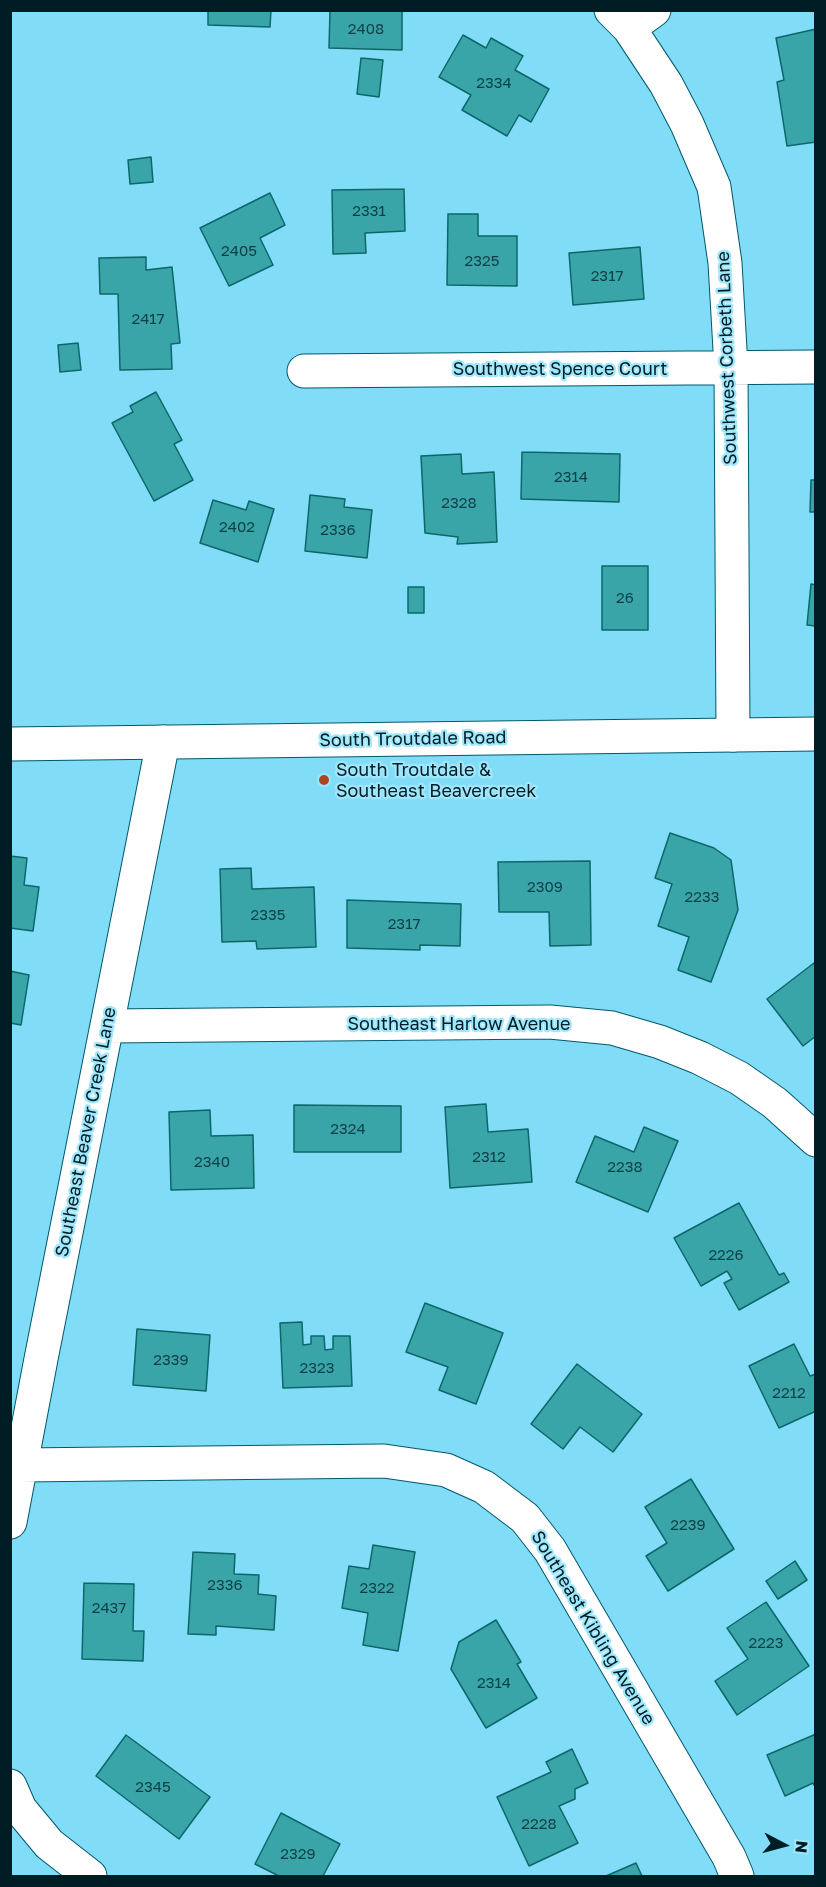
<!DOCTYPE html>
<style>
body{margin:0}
#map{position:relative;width:826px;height:1887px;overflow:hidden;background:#80dcf7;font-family:"Golos Text",sans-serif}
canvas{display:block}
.frame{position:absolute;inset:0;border:12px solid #001d25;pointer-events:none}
.north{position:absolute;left:754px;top:1815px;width:60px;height:60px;-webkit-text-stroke:4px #a0e7fc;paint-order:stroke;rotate:96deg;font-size:16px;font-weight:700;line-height:24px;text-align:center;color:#001d25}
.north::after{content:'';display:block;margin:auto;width:21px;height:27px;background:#001d25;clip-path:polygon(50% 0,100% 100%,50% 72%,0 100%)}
</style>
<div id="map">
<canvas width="826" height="1887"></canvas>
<div class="frame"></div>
<div class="north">N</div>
</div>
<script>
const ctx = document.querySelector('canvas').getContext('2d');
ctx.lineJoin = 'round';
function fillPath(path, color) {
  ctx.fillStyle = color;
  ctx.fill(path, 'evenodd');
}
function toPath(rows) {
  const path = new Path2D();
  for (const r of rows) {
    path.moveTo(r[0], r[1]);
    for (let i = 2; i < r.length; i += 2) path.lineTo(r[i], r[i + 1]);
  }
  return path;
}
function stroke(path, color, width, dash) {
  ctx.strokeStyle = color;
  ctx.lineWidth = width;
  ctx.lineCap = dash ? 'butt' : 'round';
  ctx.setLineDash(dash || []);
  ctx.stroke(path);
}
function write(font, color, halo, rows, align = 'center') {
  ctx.font = font + ' "Golos Text",sans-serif';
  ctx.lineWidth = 4.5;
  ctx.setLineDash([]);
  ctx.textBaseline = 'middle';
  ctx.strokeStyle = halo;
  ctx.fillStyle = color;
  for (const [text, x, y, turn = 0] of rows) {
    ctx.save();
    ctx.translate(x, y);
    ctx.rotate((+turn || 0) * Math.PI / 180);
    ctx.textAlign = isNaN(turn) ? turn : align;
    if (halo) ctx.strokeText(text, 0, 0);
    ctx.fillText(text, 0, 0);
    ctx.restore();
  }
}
const building = toPath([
 [208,10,271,10,270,27,208,25,208,10],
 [330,10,402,10,402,50,329,48,330,10],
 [816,29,816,142,787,146,777,82,784,80,776,38,816,29],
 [463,35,486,48,491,38,523,56,515,70,549,89,531,122,519,115,507,136,462,110,471,95,439,77,463,35],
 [361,58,383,60,379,97,357,94,361,58],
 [151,157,153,182,130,184,128,160,151,157],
 [404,189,405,231,365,233,366,253,333,254,332,190,404,189],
 [270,193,285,225,260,238,273,265,229,286,200,228,270,193],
 [448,214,478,214,478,236,517,236,517,286,447,285,448,214],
 [640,247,644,299,573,305,569,253,640,247],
 [146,257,146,270,172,267,180,343,171,344,172,369,120,370,118,294,100,294,99,258,146,257],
 [78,343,81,370,60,372,58,345,78,343],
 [156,392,182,440,174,444,193,480,154,501,112,423,133,412,130,406,156,392],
 [522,452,620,454,619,502,521,499,522,452],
 [461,454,462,474,494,472,497,542,457,544,458,537,425,533,421,456,461,454],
 [811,480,816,480,816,512,810,512,811,480],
 [310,495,345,499,344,507,372,510,367,558,305,551,310,495],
 [213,500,246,510,249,501,274,509,258,562,200,543,213,500],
 [602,566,648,566,648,630,602,630,602,566],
 [811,584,816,585,816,626,807,625,811,584],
 [408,587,424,587,424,613,408,613,408,587],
 [670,833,714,848,731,860,738,910,711,982,678,970,689,937,658,926,672,884,655,878,670,833],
 [10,856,27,858,24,885,39,887,33,931,10,928,10,856],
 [590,861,591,945,550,946,549,912,499,912,498,862,590,861],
 [251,868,252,889,314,887,316,947,257,949,256,941,222,942,220,869,251,868],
 [347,900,461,904,460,946,420,945,420,950,347,948,347,900],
 [814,963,816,966,816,1036,803,1046,767,999,814,963],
 [10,971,29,975,21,1025,10,1023,10,971],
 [486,1104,488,1132,528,1129,532,1182,450,1188,445,1107,486,1104],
 [294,1105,401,1106,401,1152,294,1152,294,1105],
 [210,1110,211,1136,253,1135,254,1188,171,1190,169,1112,210,1110],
 [644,1127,678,1141,648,1212,576,1182,595,1136,634,1152,644,1127],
 [739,1203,779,1275,784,1273,789,1282,739,1310,724,1283,732,1279,727,1271,701,1286,674,1238,739,1203],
 [425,1303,503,1333,476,1404,439,1390,448,1367,406,1352,425,1303],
 [302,1322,303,1345,311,1344,311,1336,324,1336,325,1350,333,1349,333,1336,350,1336,352,1386,283,1388,280,1323,302,1322],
 [137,1329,210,1335,206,1391,133,1385,137,1329],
 [794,1344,810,1376,816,1374,816,1411,779,1428,749,1366,794,1344],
 [577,1364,642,1414,613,1452,580,1427,563,1449,531,1424,577,1364],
 [691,1479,734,1549,668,1591,646,1556,667,1543,645,1507,691,1479],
 [373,1545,415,1552,398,1651,363,1645,368,1613,342,1608,349,1566,369,1569,373,1545],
 [193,1552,235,1554,234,1574,259,1575,258,1594,276,1596,274,1630,216,1626,216,1635,188,1634,193,1552],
 [795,1561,807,1580,778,1599,766,1581,795,1561],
 [84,1583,134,1584,133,1631,144,1631,143,1661,82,1659,84,1583],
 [766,1602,809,1666,737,1715,715,1681,748,1659,727,1628,766,1602],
 [496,1620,521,1662,517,1664,537,1698,486,1728,451,1669,459,1642,496,1620],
 [816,1734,816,1788,813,1783,785,1796,767,1755,816,1734],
 [126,1735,210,1797,179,1839,96,1776,126,1735],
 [572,1749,588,1783,575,1789,575,1799,559,1806,578,1843,529,1866,497,1797,551,1772,546,1762,572,1749],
 [281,1813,340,1844,323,1876,279,1876,255,1864,281,1813],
 [636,1863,642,1876,606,1876,636,1863]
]);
const minor = toPath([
 [611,10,629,28,666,84,687,124,714,187,725,263,731,367,733,735],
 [629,28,654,10],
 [304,371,816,367],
 [107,1026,550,1022,612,1028,660,1042,700,1058,739,1078,775,1103,816,1140],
 [21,1465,384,1461,446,1470,484,1487,525,1518,550,1550,729,1857,737,1876],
 [10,1522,41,1359,163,742],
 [10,1786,20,1809,49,1844,90,1876]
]);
const secondary = toPath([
 [10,744,816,734]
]);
const markers = [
 [324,780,6,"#ac4522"]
];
const numberNames = [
 ["2408",366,29],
 ["2334",494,83],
 ["2331",369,211],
 ["2405",239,251],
 ["2325",482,261],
 ["2317",607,276],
 ["2417",148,319],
 ["2314",571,477],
 ["2328",459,503],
 ["2402",237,527],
 ["2336",338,530],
 ["26",625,598],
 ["2309",545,887],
 ["2233",702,897],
 ["2335",268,915],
 ["2317",404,924],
 ["2324",348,1129],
 ["2312",489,1157],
 ["2340",212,1162],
 ["2238",625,1167],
 ["2226",726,1255],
 ["2339",171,1360],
 ["2323",317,1368],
 ["2212",789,1393],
 ["2239",688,1525],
 ["2336",225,1585],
 ["2322",377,1588],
 ["2437",109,1608],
 ["2223",766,1643],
 ["2314",494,1683],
 ["2345",153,1787],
 ["2228",539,1824],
 ["2329",298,1854]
];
const streetNames = [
 ["Southwest Corbeth Lane",727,358,-92],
 ["Southwest Spence Court",560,369],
 ["South Troutdale Road",413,739,-1],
 ["Southeast Harlow Avenue",459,1024],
 ["Southeast Beaver Creek Lane",86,1132,-79],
 ["Southeast Kibling Avenue",593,1628,59]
];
const poiNames = [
 ["South Troutdale &",336,770],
 ["Southeast Beavercreek",336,791]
];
fillPath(building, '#3aa5a8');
stroke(building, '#0d676a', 1.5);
stroke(minor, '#00586a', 35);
stroke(secondary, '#00586a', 35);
stroke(minor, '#fff', 33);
stroke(secondary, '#fff', 33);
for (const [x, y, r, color] of markers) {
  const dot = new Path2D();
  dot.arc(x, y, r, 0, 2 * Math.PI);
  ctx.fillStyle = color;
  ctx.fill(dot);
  stroke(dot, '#a0e7fc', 2);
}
write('15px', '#0e3f46', null, numberNames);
write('18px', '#001d25', '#a0e7fc', streetNames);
write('18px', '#001d25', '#a0e7fc', poiNames, 'left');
</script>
